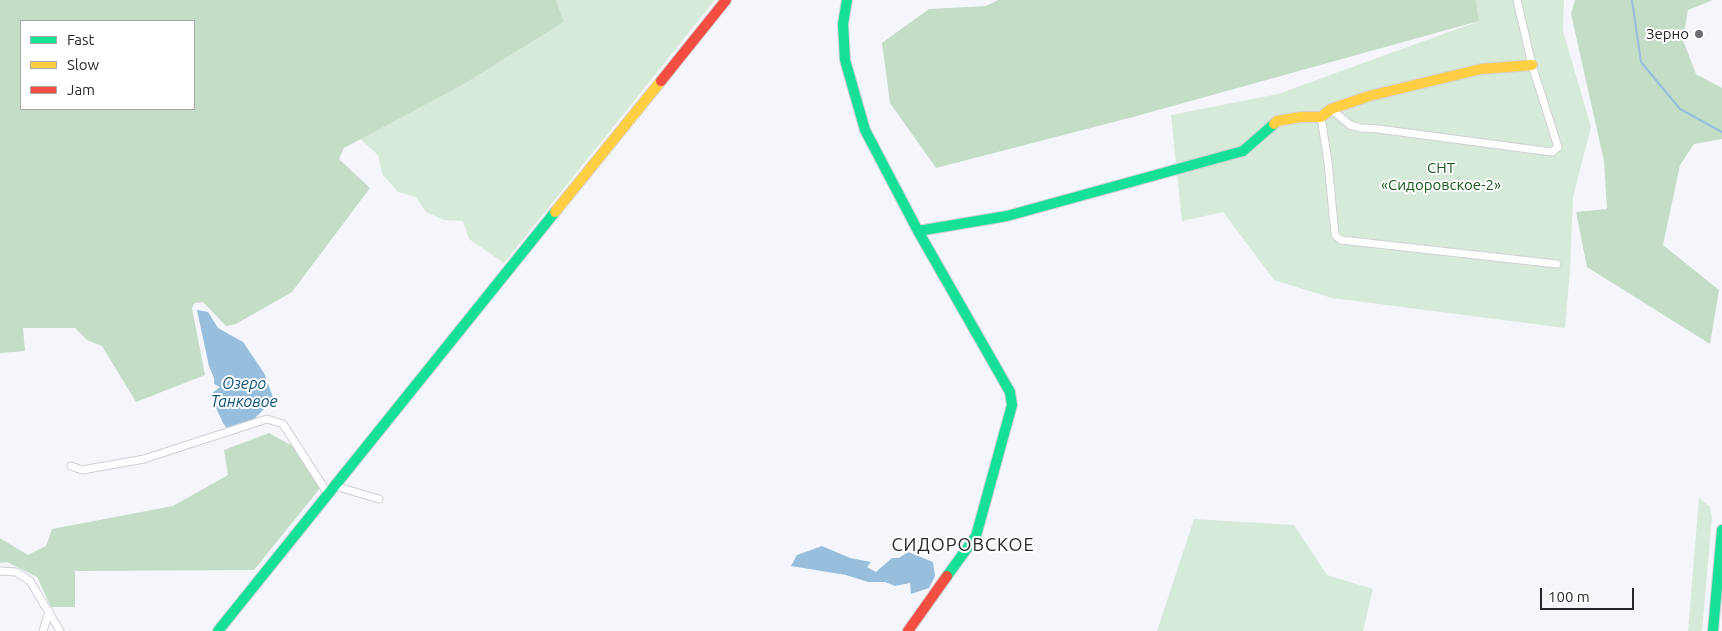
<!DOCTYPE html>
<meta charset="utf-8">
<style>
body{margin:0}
#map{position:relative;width:1722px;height:631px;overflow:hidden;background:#f5f6fc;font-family:Ubuntu,sans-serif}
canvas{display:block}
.legend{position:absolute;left:20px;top:20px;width:175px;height:90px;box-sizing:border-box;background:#fff;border:1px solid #a8a9aa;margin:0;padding:6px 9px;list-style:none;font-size:15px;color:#26272b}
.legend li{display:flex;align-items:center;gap:10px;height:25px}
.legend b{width:25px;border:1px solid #a8a9aa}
.scale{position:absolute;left:1540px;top:588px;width:94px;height:22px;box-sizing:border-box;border:2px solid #26272b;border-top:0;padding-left:6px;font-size:15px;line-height:18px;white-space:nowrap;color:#26272b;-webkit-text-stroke:4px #fff;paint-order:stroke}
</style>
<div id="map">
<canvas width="1722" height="631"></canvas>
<ul class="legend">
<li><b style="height:6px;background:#16e098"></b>Fast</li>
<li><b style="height:6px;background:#ffcf43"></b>Slow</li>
<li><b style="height:6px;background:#f24e42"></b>Jam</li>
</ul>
<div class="scale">100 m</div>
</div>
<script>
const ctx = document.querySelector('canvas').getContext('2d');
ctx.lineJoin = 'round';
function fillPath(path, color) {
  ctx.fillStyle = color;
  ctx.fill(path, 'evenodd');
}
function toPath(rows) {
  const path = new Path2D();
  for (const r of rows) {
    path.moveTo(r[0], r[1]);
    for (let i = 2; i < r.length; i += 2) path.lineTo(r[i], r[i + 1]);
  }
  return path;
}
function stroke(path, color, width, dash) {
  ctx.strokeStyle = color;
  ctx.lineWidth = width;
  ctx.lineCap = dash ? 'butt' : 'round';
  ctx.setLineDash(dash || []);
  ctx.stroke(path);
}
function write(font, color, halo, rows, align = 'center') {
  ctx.font = font + ' Ubuntu,sans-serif';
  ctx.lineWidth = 4;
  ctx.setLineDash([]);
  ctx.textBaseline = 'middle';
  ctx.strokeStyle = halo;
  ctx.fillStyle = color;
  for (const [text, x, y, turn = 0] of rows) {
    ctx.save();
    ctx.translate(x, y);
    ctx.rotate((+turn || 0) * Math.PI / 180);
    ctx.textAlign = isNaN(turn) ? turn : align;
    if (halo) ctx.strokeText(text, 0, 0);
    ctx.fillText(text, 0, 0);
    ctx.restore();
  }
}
const green = toPath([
 [556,0,715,0,504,263,469,239,463,221,444,220,426,212,416,197,398,192,382,174,378,155,360,139,464,84,564,22],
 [1476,0,1564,0,1563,31,1591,127,1573,197,1570,270,1565,328,1332,298,1274,280,1223,212,1182,221,1171,115,1278,94,1479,21],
 [1699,498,1710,507,1712,517,1702,631,1688,631],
 [1194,519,1294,525,1327,575,1373,589,1363,631,1157,631]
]);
const forest = toPath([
 [0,0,556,0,564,22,464,84,344,148,339,159,370,188,292,292,236,324,226,326,203,302,195,303,192,308,205,375,136,402,102,346,87,340,75,328,23,328,25,351,0,353],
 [21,21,194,21,194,109,21,109],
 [998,0,1476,0,1479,21,1133,117,936,168,890,103,882,43,929,9,986,6],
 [1575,0,1713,0,1688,10,1683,40,1696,74,1722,88,1722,139,1694,144,1680,165,1663,245,1719,290,1710,344,1587,267,1576,212,1607,209,1604,161,1571,14],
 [269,433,296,448,321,487,254,570,75,571,75,607,51,607,37,577,7,562,0,563,0,538,28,555,46,546,52,529,173,506,228,475,224,450]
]);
const water = toPath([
 [197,310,208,312,218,328,243,342,264,373,276,405,265,408,252,421,228,430,223,423,213,401,212,393,220,387,214,384,214,378,209,366],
 [822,546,850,558,871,562,867,567,876,572,892,558,899,558,908,552,933,562,935,576,929,588,911,594,910,583,895,586,885,582,868,582,846,575,791,566,797,555]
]);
const stream = toPath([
 [1632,0,1641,62,1680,109,1722,132]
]);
const street = toPath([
 [1331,109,1350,125,1361,128,1378,129,1552,152,1558,147,1532,65,1517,0],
 [1321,117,1328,162,1335,235,1341,240,1557,264],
 [71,466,82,470,144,459,267,419,283,424,328,494],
 [335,486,379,499],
 [0,571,16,572,30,581,60,631],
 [43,631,49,611]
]);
const fast = toPath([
 [847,0,843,24,845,60,865,130,918,231,1010,392,1012,405,976,536,947,576],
 [918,231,1007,216,1243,151,1274,124],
 [218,631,555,212],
 [1713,631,1722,530]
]);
const slow = toPath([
 [1274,124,1277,121,1301,117,1321,117,1331,109,1369,96,1481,69,1532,65],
 [555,212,661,81]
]);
const jam = toPath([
 [661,81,726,0],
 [908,631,947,576]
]);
const markers = [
 [1699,34,5,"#6e6f74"]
];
const poiNames = [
 ["Зерно",1689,34]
];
const parkNames = [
 ["СНТ",1441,168],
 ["«Сидоровское-2»",1441,185]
];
const waterNames = [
 ["Озеро",244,384],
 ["Танковое",244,402]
];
const quarterNames = [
 ["СИДОРОВСКОЕ",963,545]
];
fillPath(green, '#d6ead9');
fillPath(forest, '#c3ddc6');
fillPath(water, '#97bedc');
stroke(stream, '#97bedc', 2);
stroke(street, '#d0d1d5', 9);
stroke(fast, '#d0d1d5', 12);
stroke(slow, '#d0d1d5', 12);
stroke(jam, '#d0d1d5', 12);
stroke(street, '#fefeff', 7);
stroke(fast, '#16e098', 10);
stroke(slow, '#ffcf43', 10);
stroke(jam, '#f24e42', 10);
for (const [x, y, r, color] of markers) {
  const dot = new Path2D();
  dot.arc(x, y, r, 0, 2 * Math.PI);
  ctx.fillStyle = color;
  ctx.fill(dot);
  stroke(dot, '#fff', 2);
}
write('15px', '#26272b', '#fff', poiNames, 'right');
write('15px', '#17591c', '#fff', parkNames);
write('italic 16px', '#11537a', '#fff', waterNames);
ctx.letterSpacing = '1px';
write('18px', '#26272b', '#fff', quarterNames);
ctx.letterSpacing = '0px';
</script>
